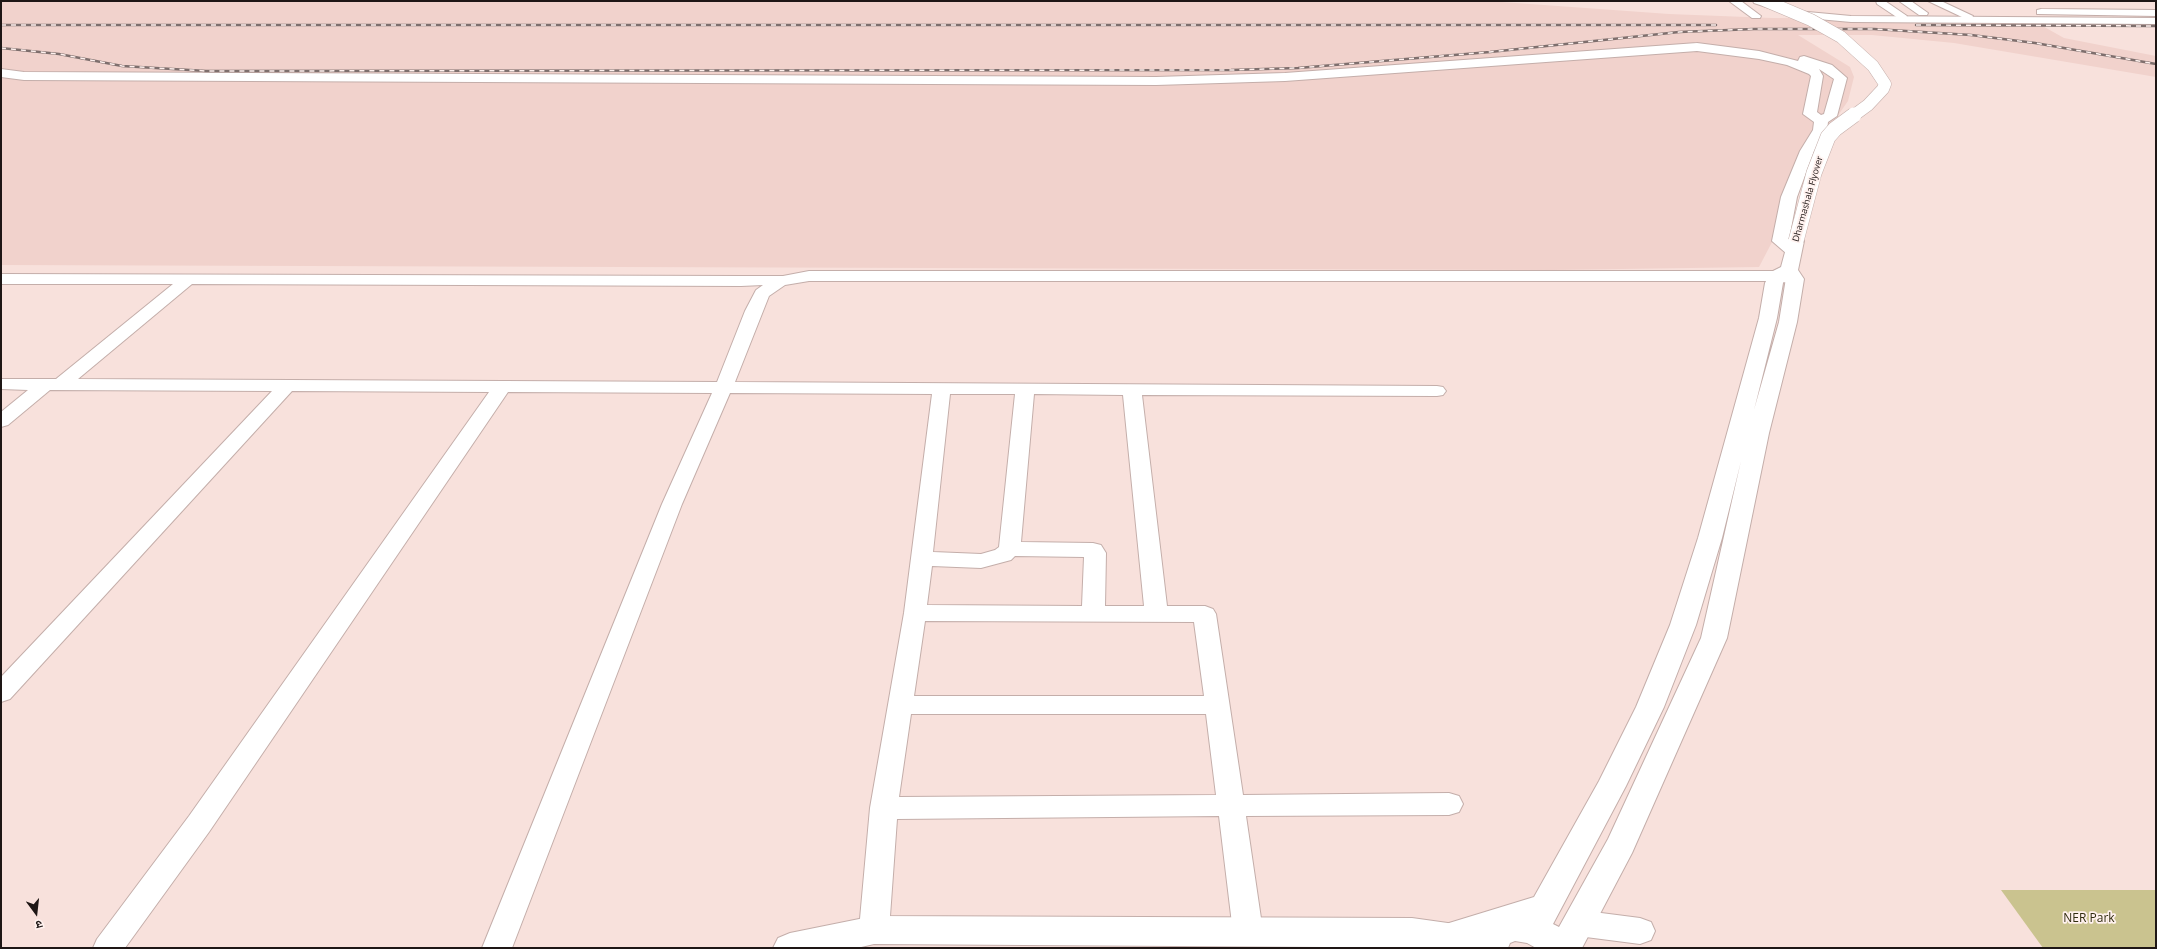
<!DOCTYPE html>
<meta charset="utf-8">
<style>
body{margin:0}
#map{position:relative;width:2157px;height:949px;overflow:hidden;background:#f8e1dc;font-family:"Open Sans","Noto Sans Devanagari",sans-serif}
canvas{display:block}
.frame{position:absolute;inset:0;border:2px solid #1e1615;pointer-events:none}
.north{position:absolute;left:16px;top:893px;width:40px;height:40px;-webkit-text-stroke:3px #fff1ee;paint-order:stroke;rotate:165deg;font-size:11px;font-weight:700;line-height:16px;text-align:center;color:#1e1615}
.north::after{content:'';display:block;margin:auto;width:14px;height:18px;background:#1e1615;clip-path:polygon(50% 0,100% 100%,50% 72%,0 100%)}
</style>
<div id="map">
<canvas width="2157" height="949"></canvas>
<div class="frame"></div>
<div class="north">उ</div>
</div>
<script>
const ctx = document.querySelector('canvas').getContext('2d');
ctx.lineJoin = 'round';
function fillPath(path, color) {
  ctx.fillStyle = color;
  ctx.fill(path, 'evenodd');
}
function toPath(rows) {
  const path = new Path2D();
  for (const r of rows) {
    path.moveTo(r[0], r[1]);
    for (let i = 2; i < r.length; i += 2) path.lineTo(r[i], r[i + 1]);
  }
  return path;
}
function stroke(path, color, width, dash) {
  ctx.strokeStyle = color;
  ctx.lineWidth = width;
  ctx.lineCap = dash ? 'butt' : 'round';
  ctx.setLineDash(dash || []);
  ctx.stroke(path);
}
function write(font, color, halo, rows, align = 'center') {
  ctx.font = font + ' "Open Sans",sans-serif';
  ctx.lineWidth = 3.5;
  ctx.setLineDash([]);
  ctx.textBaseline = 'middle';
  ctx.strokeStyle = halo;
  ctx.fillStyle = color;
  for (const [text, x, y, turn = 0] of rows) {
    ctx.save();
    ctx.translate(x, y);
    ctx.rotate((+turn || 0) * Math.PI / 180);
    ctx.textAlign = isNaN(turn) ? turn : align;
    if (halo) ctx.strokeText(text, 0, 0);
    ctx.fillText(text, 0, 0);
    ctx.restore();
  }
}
const built = toPath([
 [1,1,1488,1,1669,14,1772,18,2030,19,2064,38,2156,56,2156,77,1954,43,1872,35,1798,35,1850,67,1854,77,1848,101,1839,114,1759,267,1552,270,1,265]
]);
const green = toPath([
 [2001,890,2156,890,2156,948,2043,948]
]);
const street = toPath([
 [1729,1,1741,1,1761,16,1760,18,1752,18,1729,1],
 [1876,1,1885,1,1907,16,1906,18,1898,18,1877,4,1876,1],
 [1899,1,1911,1,1928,13,1927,15,1919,15,1899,1],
 [1928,1,1941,1,1973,16,1972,18,1964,18,1928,1],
 [2041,9,2156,10,2156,16,2037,14,2037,10,2041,9],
 [809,271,1777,271,1801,276,1803,279,1801,282,1795,284,1777,281,809,281,785,285,769,296,735,382,1437,386,1443,387,1446,391,1443,395,1437,396,1142,395,1167,606,1205,606,1213,609,1216,614,1243,795,1449,793,1459,796,1463,804,1459,812,1449,815,1246,816,1263,932,1259,941,1248,945,1237,941,1233,932,1219,816,897,819,889,930,885,939,874,943,863,939,859,930,870,808,904,613,932,394,730,393,682,504,512,948,482,948,662,504,712,393,508,392,209,832,125,948,93,948,97,939,189,816,489,392,292,391,10,699,1,702,1,677,272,391,50,390,8,425,1,427,1,412,28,390,1,389,1,379,56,379,173,284,1,284,1,274,741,276,783,276,809,271],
 [192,284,741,286,763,285,756,290,745,311,717,382,78,379,192,284],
 [950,394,1015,394,999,547,995,550,981,554,933,552,950,394],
 [1034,394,1123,395,1144,606,1105,606,1106,553,1101,545,1093,543,1021,542,1034,394],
 [1015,556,1084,557,1082,606,927,605,932,566,981,568,1011,560,1015,556],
 [925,621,1194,622,1204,696,914,696,925,621],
 [911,714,1206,714,1216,795,899,797,911,714],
 [1578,910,1640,918,1651,922,1655,931,1651,940,1640,944,1578,936,1568,932,1563,923,1568,914,1578,910]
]);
const secondary = toPath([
 [1697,43,1759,51,1798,61,1800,57,1804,56,1832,65,1847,78,1837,116,1828,122,1827,130,1814,151,1797,197,1789,239,1799,246,1801,250,1799,254,1787,254,1772,241,1781,197,1800,151,1813,130,1814,122,1803,114,1811,76,1809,74,1787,65,1759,59,1697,51,1285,81,1156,85,24,80,1,77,1,69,24,72,1156,77,1285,73,1697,43],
 [1819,69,1834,79,1824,114,1821,115,1817,112,1823,76,1819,69],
 [874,916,1412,918,1462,925,1474,930,1478,940,1475,948,874,944,857,948,773,948,778,938,790,933,874,916]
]);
const primary = toPath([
 [1753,1,1769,1,1797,11,1851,16,2156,18,2156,24,1851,22,1796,17,1754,3,1753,1],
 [1796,236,1802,238,1804,241,1798,270,1804,279,1797,322,1769,433,1727,638,1632,853,1582,948,1536,948,1527,943,1515,941,1510,943,1508,948,1474,948,1475,943,1459,948,1436,947,1432,937,1436,927,1534,897,1599,781,1636,707,1670,625,1698,538,1759,318,1765,283,1771,272,1781,267,1788,241,1790,238,1796,236],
 [1786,278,1779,322,1754,410,1777,318,1783,283,1786,278],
 [1741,461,1701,638,1608,839,1559,927,1553,924,1626,786,1664,707,1696,625,1722,538,1741,461]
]);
const rail = toPath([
 [1,25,1716,25],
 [1916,25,2156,26],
 [1,48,59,54,122,66,206,71,1231,70,1298,68,1490,52,1679,32,1754,29,1874,29,1971,35,2035,43,2156,64]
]);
const primaryBridgeFar1 = toPath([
 [1766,1,1811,20,1841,37,1873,66,1885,84,1883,89,1868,105,1853,116]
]);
const primaryBridge = toPath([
 [1796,241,1814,173,1828,137,1835,129,1854,115]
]);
const farStreetnames = [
 ["Dharmashala Flyover",1808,199,-74]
];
const nearParknames = [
 ["NER Park",2089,919]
];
fillPath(built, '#f1d2cc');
fillPath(green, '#cac38f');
stroke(street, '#c4aeaa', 2);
stroke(secondary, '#c4aeaa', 2);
stroke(primary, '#c4aeaa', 2);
fillPath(street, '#fff');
fillPath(secondary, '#fff');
fillPath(primary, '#fff');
stroke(rail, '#7e6f6d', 2.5);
stroke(rail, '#fff1ee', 1.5, [5]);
stroke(primaryBridgeFar1, '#c4aeaa', 13, []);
stroke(primaryBridge, '#c4aeaa', 16, []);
stroke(primaryBridgeFar1, '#fff', 12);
stroke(primaryBridge, '#fff', 15);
write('9px', '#1e1615', '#fff1ee', farStreetnames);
write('12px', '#302c0f', '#fff1ee', nearParknames);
</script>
